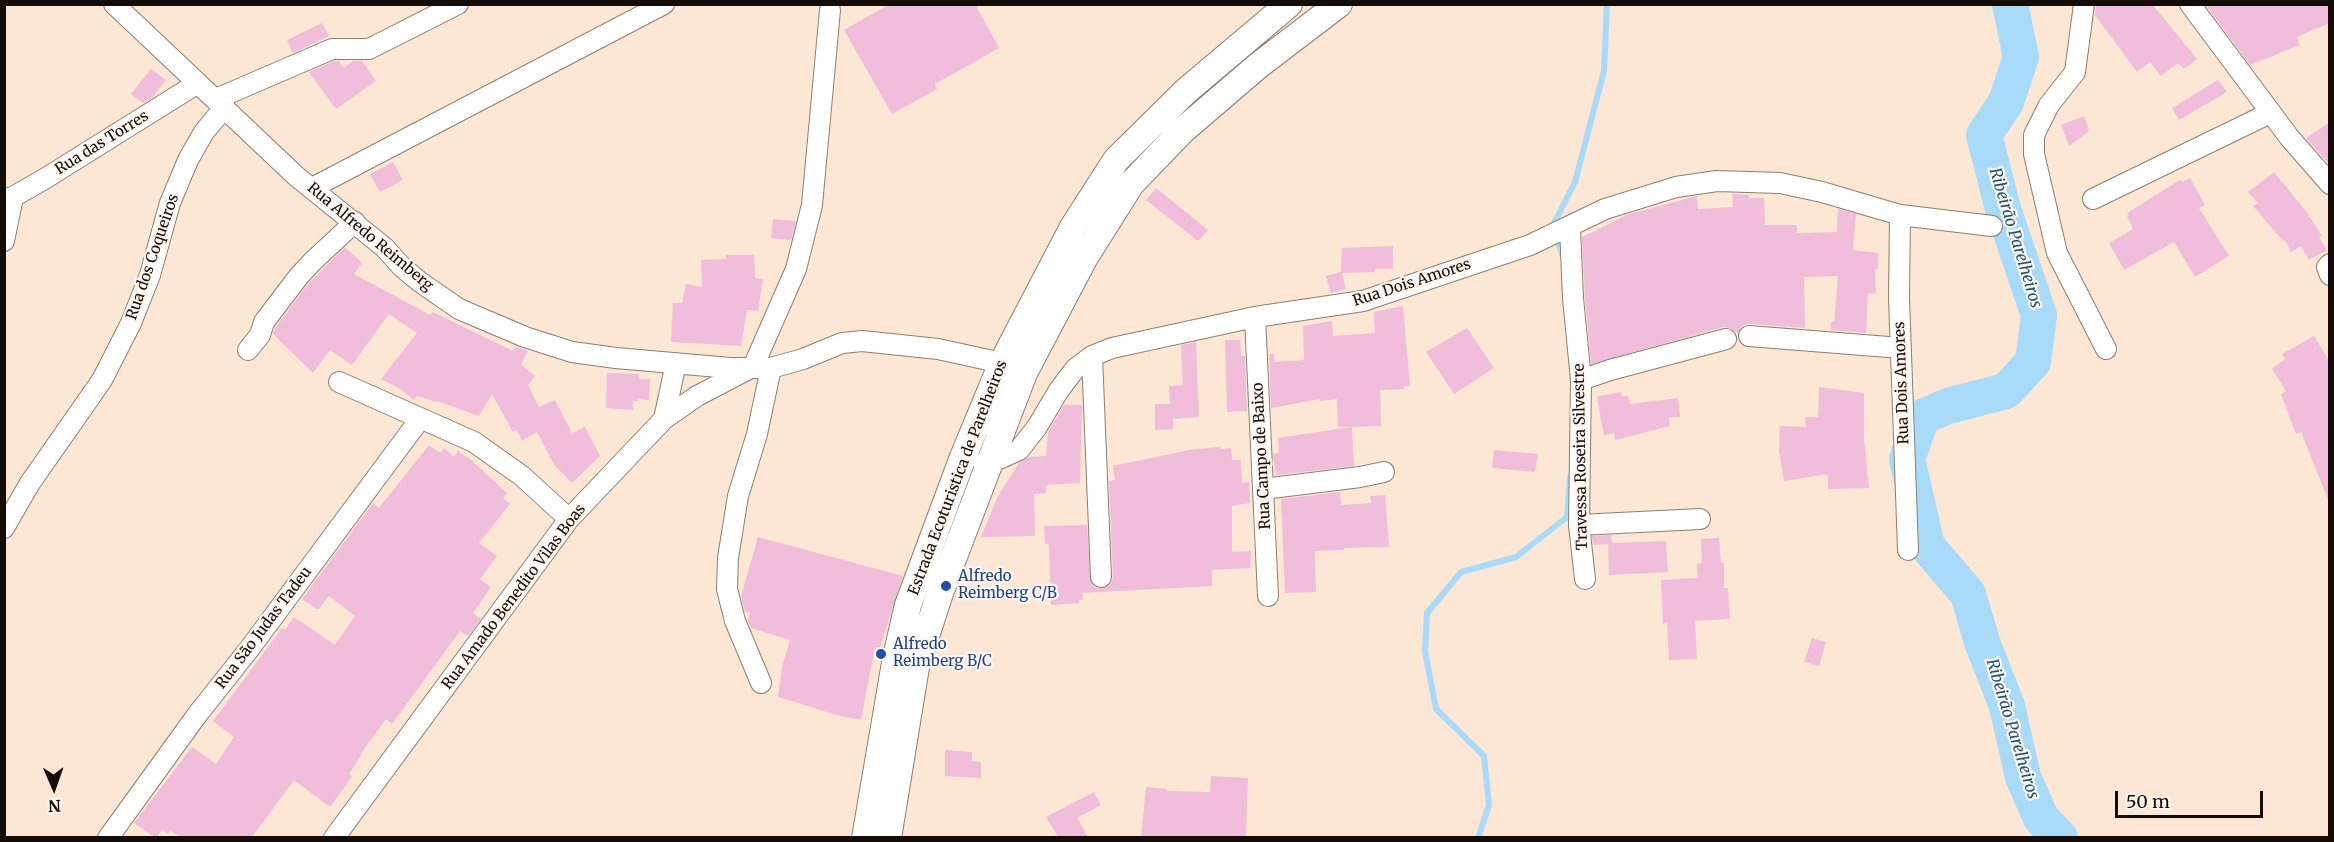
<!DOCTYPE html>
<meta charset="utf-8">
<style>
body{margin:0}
#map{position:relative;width:2334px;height:842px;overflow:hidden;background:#fbe7d3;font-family:Merriweather,serif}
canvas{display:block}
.frame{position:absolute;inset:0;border:6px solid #140d07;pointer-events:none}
.north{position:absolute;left:24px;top:758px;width:60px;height:60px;-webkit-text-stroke:4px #fff7ef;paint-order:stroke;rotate:178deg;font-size:16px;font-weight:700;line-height:24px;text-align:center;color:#140d07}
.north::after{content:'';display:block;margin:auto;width:21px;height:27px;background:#140d07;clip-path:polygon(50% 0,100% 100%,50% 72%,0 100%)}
.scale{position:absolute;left:2115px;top:791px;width:148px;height:27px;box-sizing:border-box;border:3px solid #140d07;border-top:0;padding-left:8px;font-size:18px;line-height:21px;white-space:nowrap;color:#140d07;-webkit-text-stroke:4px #fff7ef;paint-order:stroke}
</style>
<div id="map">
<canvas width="2334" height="842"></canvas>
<div class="frame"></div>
<div class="north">N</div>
<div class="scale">50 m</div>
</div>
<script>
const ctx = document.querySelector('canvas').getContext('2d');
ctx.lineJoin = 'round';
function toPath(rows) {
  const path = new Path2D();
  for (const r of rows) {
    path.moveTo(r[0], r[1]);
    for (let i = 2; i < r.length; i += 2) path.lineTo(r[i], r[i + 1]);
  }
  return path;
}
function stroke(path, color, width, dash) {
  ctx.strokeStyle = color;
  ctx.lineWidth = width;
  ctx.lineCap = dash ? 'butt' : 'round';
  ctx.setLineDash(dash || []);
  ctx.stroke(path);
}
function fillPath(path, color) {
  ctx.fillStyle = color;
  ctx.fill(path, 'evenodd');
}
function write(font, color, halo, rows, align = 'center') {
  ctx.font = font + ' Merriweather,serif';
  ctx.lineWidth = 4.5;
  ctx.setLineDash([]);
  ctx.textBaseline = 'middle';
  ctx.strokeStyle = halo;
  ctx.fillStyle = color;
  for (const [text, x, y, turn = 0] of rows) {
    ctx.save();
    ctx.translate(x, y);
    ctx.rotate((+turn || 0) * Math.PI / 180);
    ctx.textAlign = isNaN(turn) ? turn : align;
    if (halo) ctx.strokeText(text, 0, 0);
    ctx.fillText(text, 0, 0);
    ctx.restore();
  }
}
const stream = toPath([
 [1563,258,1553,225,1575,182,1604,71,1607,4],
 [1478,838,1489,805,1484,756,1436,709,1425,651,1427,613,1461,572,1516,557,1567,517,1570,477]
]);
const river = toPath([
 [2010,4,2021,57,2006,102,1984,135,2003,209,2039,315,2033,362,2006,391,1948,406,1922,417,1907,459,1927,546,1968,594,1982,642,2007,706,2023,777,2041,818,2060,838]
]);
const building = toPath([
 [890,4,975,4,999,48,935,84,937,89,892,114,844,30],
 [2096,4,2152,4,2197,59,2184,69,2178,63,2161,76,2150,62,2137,72,2095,15],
 [2205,4,2330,4,2330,23,2297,37,2300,45,2250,65],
 [322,23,329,36,293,53,287,40],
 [334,61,339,61,344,68,353,61,362,61,376,81,336,109,309,72],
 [151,69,166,80,152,98,143,103,131,94],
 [2218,80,2227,92,2179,120,2172,108],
 [2084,116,2089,131,2069,146,2061,125],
 [2330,122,2330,165,2306,138],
 [393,162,403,180,380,192,370,174],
 [2274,172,2306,211,2322,236,2319,237,2327,250,2309,260,2301,246,2291,252,2285,240,2283,241,2253,206,2258,203,2248,192],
 [2190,178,2205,205,2199,208,2229,256,2195,277,2174,242,2124,270,2109,243,2133,229,2127,216,2129,215,2127,213,2180,180,2182,182],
 [1156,188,1208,230,1198,241,1146,200],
 [1732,194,1749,195,1749,198,1764,198,1765,225,1797,225,1797,233,1837,232,1838,209,1856,214,1853,250,1878,253,1878,269,1875,269,1876,294,1868,293,1866,333,1831,330,1831,322,1834,322,1838,276,1804,277,1805,328,1750,324,1743,325,1738,333,1730,328,1723,327,1591,364,1585,297,1582,237,1629,214,1697,196,1698,209,1733,207],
 [773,219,796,221,791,240,771,238],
 [1393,246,1393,269,1375,269,1375,272,1342,273,1346,289,1331,293,1326,276,1341,272,1342,248],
 [345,247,362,263,354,274,430,315,433,312,513,351,516,346,528,351,521,365,535,376,528,385,539,407,555,400,572,433,585,427,600,456,572,483,554,465,537,432,522,441,517,430,513,432,492,394,479,416,437,401,436,402,417,396,414,400,399,388,381,379,417,333,389,314,352,365,330,350,313,373,273,334,275,328,308,284],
 [726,255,754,255,755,278,763,279,758,311,747,310,741,346,671,342,673,303,682,303,686,284,702,287,701,260,726,259],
 [1403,306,1410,386,1404,386,1404,389,1380,390,1381,426,1352,427,1354,466,1276,475,1273,454,1279,453,1278,438,1350,427,1338,427,1337,399,1320,401,1320,399,1271,408,1269,354,1274,354,1274,362,1304,360,1303,326,1332,321,1333,336,1375,333,1374,312],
 [1467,328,1494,368,1454,394,1426,352],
 [2314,336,2330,362,2329,502,2301,432,2296,434,2289,416,2281,394,2286,391,2272,369,2285,359,2282,354],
 [1225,340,1240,340,1241,356,1245,356,1247,411,1227,412],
 [1196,342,1199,417,1173,419,1173,429,1155,430,1155,404,1170,404,1169,386,1183,385,1181,345],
 [607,373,639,374,639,379,650,379,649,400,638,399,638,401,633,401,633,410,606,408],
 [1819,387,1864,393,1864,438,1869,488,1828,489,1828,474,1784,481,1779,451,1780,426,1806,427,1805,417,1818,417],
 [1621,392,1622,397,1628,395,1630,404,1678,398,1680,417,1669,417,1670,426,1615,440,1614,433,1604,435,1597,398,1599,396],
 [1064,405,1082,405,1080,483,1046,485,1046,493,1034,494,1035,536,981,537,997,498,1019,463,1029,457,1046,456,1048,432],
 [429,445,440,453,444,448,454,457,458,451,470,459,507,493,503,498,510,504,479,543,497,556,480,579,491,587,473,613,481,619,468,636,460,631,392,724,386,719,360,755,361,756,349,774,352,777,330,807,294,780,252,837,180,837,170,830,168,834,162,829,157,837,154,837,134,823,192,747,216,764,234,737,213,721,282,628,285,630,294,617,335,645,355,616,329,596,318,610,302,599,373,503,379,508],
 [1221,447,1221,449,1231,448,1232,460,1241,460,1242,483,1249,482,1250,503,1232,506,1232,552,1251,551,1250,568,1212,570,1212,586,1082,593,1083,600,1079,600,1079,603,1051,605,1049,544,1045,544,1044,526,1087,525,1091,583,1096,588,1107,587,1111,583,1113,577,1109,481,1115,480,1113,466,1189,450],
 [1494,450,1538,454,1535,472,1492,468],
 [1340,492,1341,505,1371,503,1370,496,1385,495,1389,547,1344,548,1344,550,1315,551,1316,592,1285,593,1281,499],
 [1611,535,1612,543,1666,541,1668,572,1609,575,1608,544,1593,545,1592,536],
 [758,537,903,576,880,648,875,647,861,720,840,716,778,697,782,667,790,640,751,628,748,621,750,613,745,612,741,596],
 [1719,538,1721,563,1724,563,1724,588,1728,588,1730,619,1695,621,1697,659,1669,660,1667,623,1663,624,1661,580,1698,578,1697,564,1702,563,1701,539],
 [1812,638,1826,642,1819,666,1804,662],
 [945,750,972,752,972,761,981,762,981,778,945,776],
 [1211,776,1248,778,1246,837,1141,837,1146,787,1167,789,1167,791,1210,792],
 [1094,792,1101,805,1077,818,1088,837,1058,837,1046,817]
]);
const minor = toPath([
 [114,4,296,176,385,248,402,267,420,282,459,309,525,337,572,352,616,358,730,368,771,368,803,359,842,343,862,341,938,349,1002,363,1014,368],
 [2084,4,2075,72,2049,105,2034,135,2034,154,2057,253,2106,349],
 [2190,4,2289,137,2330,184],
 [216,99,332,49,369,49,458,4],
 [312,188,664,4],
 [4,199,13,197,46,178,198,83],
 [2093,199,2270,113],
 [1900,215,1899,298,1908,550],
 [1570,227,1573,298,1581,380,1579,525,1585,579],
 [4,241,13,197],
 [2330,264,2327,267,2330,275],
 [1255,317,1268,596],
 [1749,336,1901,348],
 [248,350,260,335,264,322,299,276,313,261,355,222],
 [1092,356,1101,577],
 [753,367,796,269,812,205,830,10],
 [1581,380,1610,370,1726,339],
 [339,382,474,442,522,476,569,519],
 [664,419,676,363],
 [983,463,988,464,1019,450,1037,427,1059,390,1075,369,1092,356,1112,348,1255,317,1363,301,1530,245,1605,209,1676,187,1717,181,1780,183,1822,192,1900,215,1992,226],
 [1263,489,1360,477,1384,472],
 [1579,525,1700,519],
 [4,528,30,483,102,380,131,323,150,275,170,203,188,160,204,132,225,107],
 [761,683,735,621,727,589,728,558,738,496,757,434,771,368],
 [108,838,197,715,250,648,420,419],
 [334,838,569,519,664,419,697,396,747,370]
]);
const major = toPath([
 [865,838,896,657,908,605,963,457,1002,363,1073,227,1116,160,1186,91,1289,4],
 [888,838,916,667,940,593,1024,373,1085,257,1131,184,1182,131,1259,65,1339,4]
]);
const markers = [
 [946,586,6,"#1a4fb4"],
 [881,654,6,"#1a4fb4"]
];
const streetNames = [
 ["Rua das Torres",102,143,-32],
 ["Rua Alfredo Reimberg",370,237,40],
 ["Rua dos Coqueiros",153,257,-71],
 ["Rua Dois Amores",1412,283,-18],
 ["Rua Dois Amores",1902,383,-92],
 ["Rua Campo de Baixo",1262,456,-93],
 ["Travessa Roseira Silvestre",1581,457,-91],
 ["Estrada Ecoturistica de Parelheiros",958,478,-69],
 ["Rua Amado Benedito Vilas Boas",514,597,-53],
 ["Rua São Judas Tadeu",264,628,-53]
];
const transitNames = [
 ["Alfredo",958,577],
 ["Reimberg C/B",958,594],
 ["Alfredo",893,645],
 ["Reimberg B/C",893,662]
];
const waterNames = [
 ["Ribeirão Parelheiros",2015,238,73],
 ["Ribeirão Parelheiros",2012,729,73]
];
stroke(stream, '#a8daf9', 6);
stroke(river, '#a8daf9', 36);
fillPath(building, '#f0beda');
stroke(minor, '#907e6c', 22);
stroke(major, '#907e6c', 28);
stroke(minor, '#fff', 20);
stroke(major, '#fff', 26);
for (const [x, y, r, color] of markers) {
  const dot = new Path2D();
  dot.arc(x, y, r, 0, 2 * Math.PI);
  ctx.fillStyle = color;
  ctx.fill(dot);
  stroke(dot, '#fff7ef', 2);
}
write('15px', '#140d07', '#fff7ef', streetNames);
write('15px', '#164399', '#fff7ef', transitNames, 'left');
write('italic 16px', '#185271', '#fff7ef', waterNames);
</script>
